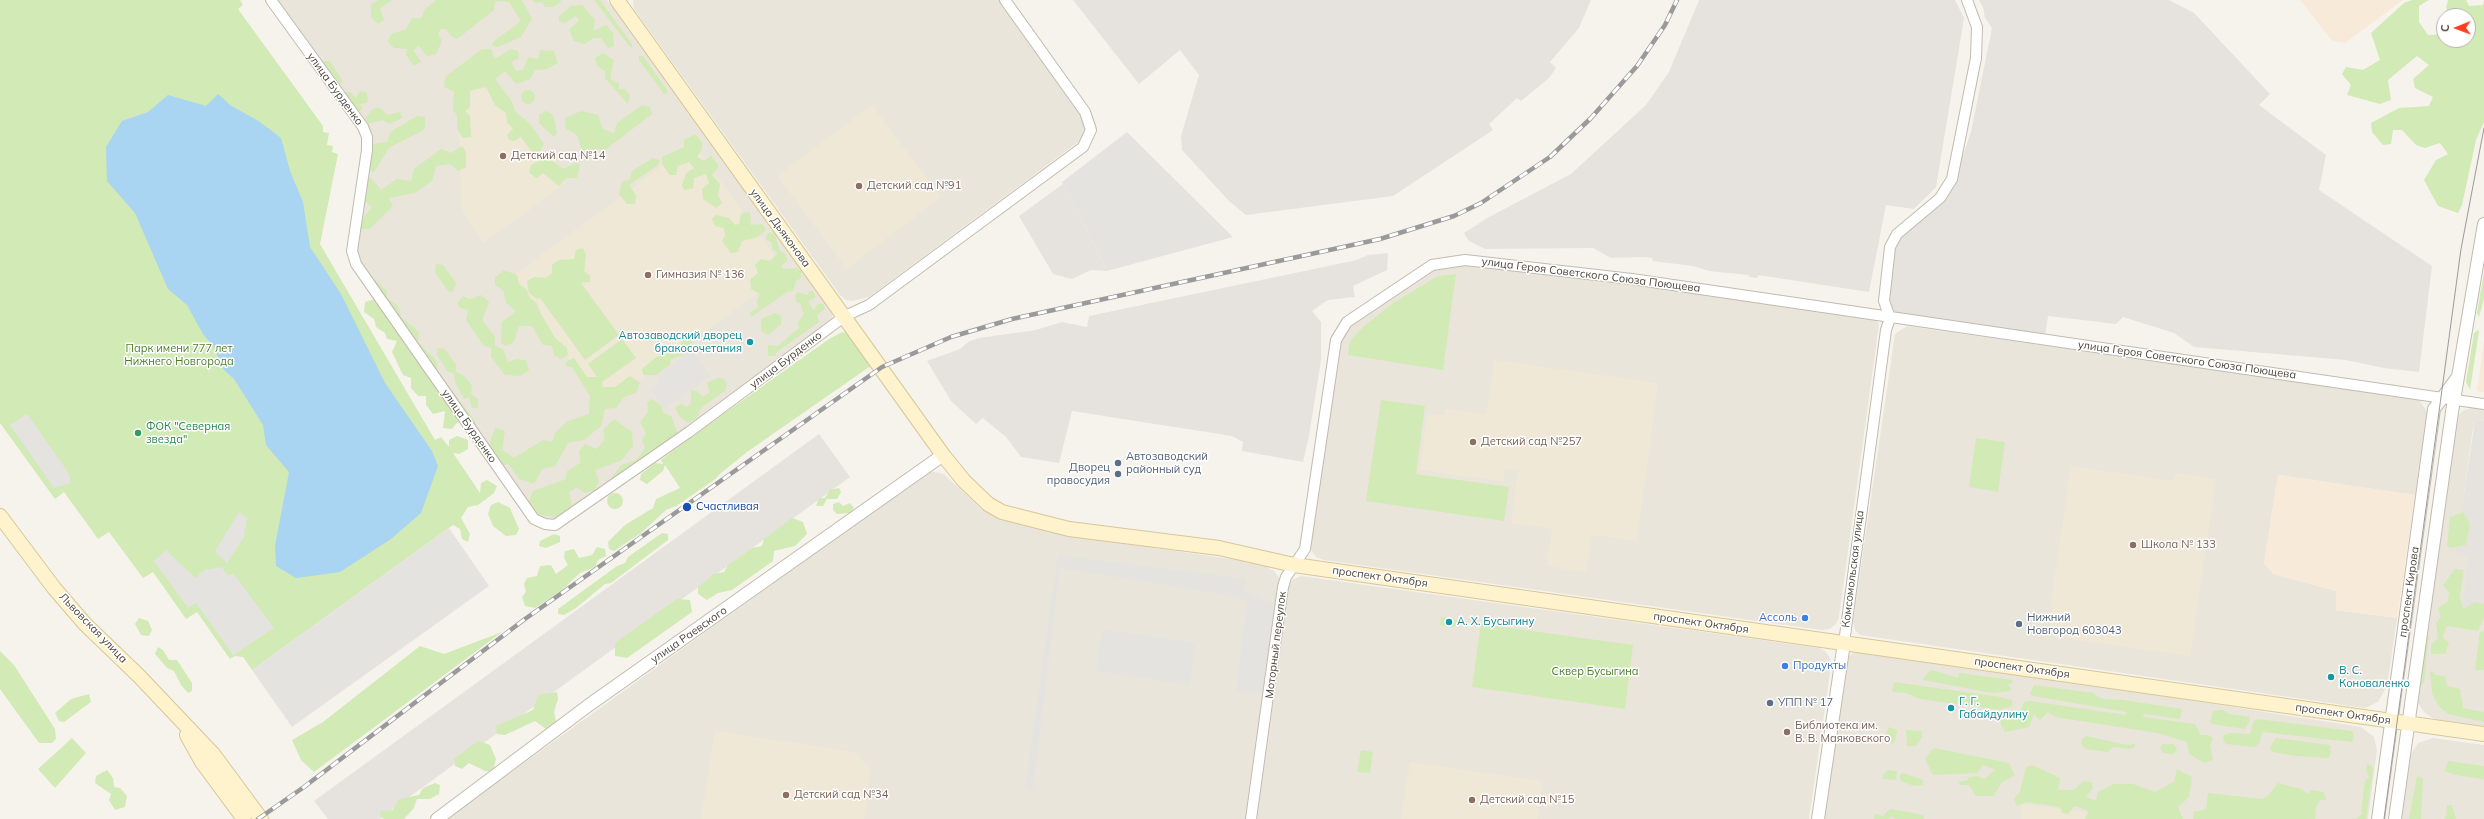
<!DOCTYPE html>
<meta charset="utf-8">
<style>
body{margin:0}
#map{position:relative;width:2484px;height:819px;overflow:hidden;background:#f6f3ec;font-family:Mulish,sans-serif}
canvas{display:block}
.north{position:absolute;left:2436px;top:8px;width:40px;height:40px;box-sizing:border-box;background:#fff;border:1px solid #b7b4b0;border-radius:50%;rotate:269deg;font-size:11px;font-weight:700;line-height:16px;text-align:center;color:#4b4439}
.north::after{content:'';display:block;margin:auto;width:14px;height:18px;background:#fc3f1d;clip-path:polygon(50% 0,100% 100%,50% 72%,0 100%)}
</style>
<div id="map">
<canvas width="2484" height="819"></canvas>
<div class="north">С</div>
</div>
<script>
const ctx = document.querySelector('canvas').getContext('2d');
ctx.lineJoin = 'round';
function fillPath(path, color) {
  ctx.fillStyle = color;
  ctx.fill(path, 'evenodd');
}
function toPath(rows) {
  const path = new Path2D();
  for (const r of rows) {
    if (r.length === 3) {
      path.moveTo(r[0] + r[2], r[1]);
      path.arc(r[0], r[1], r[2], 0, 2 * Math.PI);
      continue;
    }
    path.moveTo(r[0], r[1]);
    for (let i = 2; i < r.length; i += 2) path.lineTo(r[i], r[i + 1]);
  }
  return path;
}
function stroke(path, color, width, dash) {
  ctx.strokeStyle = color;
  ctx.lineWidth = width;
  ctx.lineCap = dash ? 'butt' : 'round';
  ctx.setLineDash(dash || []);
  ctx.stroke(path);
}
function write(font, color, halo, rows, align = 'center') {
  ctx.font = font + ' Mulish,sans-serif';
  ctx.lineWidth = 3;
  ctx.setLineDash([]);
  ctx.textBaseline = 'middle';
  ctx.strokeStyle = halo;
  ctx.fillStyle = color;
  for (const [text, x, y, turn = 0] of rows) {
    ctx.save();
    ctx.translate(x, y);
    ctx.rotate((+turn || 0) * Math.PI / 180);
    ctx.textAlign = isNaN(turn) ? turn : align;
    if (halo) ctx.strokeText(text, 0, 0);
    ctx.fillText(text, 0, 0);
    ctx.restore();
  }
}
const residential = toPath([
 [275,0,607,0,831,308,833,321,564,519,549,521,536,516,358,261,356,254,370,145],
 [633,0,999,0,1082,113,1086,127,1085,134,1081,140,869,297,853,301,846,300,840,295,634,9],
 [1466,263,1635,284,1876,320,1879,324,1839,617,1836,624,1830,629,1821,630,1324,560,1316,557,1311,550,1311,542,1336,359,1340,342,1353,324,1430,271],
 [1907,326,2413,398,2420,401,2427,412,2415,495,2278,475,2264,564,2274,574,2336,591,2336,610,2397,618,2387,686,2378,702,2365,708,1860,635,1855,630,1853,621,1895,334],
 [2474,407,2484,408,2484,421,2475,420,2472,434,2456,555,2469,558,2484,614,2484,726,2434,719,2424,712,2418,703,2416,691,2455,421,2462,411],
 [929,471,944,474,982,510,1030,525,1078,537,1259,563,1274,571,1279,578,1279,590,1246,819,446,819],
 [1301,576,1819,648,1825,651,1830,658,1831,666,1809,819,1255,819,1289,586,1292,580],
 [1861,649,2361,727,2374,737,2377,750,2368,819,1824,819,1846,661,1848,656],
 [2433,738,2484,745,2484,819,2400,819,2409,758,2418,743]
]);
const commercial = toPath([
 [2300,0,2403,0,2345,43,2332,41],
 [2484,341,2484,392,2477,391],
 [2278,475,2415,495,2397,618,2336,610,2336,591,2274,574,2264,564]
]);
const industrial = toPath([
 [1073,0,1591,0,1579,28,1550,62,1556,68,1549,78,1521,101,1517,98,1489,124,1493,130,1393,196,1246,215,1230,202,1182,150,1181,136,1199,75,1180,50,1139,84],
 [1699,0,1955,0,1964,18,1936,187,1914,209,1886,205,1869,292,1758,275,1757,278,1749,277,1748,275,1709,271,1693,266,1653,261,1652,258,1644,257,1611,258,1593,248,1485,249,1469,241,1464,233,1489,217,1571,174,1646,105,1669,72],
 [1979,0,2169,0,2194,13,2270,94,2259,105,2326,155,2319,190,2432,266,2419,372,2384,368,2346,360,2194,347,2174,333,2123,317,2116,324,2048,316,2045,336,1900,315,1891,309,1887,301,1894,249,1897,240,1954,181,1971,132,1992,28,1985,18,1983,7],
 [1063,184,1107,271,1091,270,1072,279,1053,274,1019,216],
 [1388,253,1387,270,1353,286,1355,297,1328,300,1312,311,1321,322,1321,360,1309,436,1303,462,1242,451,1243,442,1232,436,1072,411,1059,463,1021,457,1006,437,983,418,976,424,951,401,927,361,960,349,968,342,979,338,1036,330,1062,322,1087,327,1089,316,1357,260,1368,255],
 [2475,420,2484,421,2484,614,2462,611,2469,558,2455,555],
 [819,434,850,477,379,819,328,819,314,801]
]);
const education = toPath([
 [483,75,566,183,484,243,462,212,457,92],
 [872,105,941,197,847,269,777,176],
 [693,143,787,272,603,406,510,278],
 [1495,360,1658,383,1637,541,1592,535,1586,572,1547,566,1552,529,1511,523,1518,471,1505,469,1503,482,1420,470,1427,415,1445,415,1446,409,1486,414],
 [2071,466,2173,481,2175,473,2216,479,2190,656,2049,636,2052,609,2050,608],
 [715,731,855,752,871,770,864,819,701,819],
 [1410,762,1543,781,1537,819,1401,819],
 [2023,804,2135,819,2021,819]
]);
const green = toPath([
 [0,0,240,0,243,5,238,9,323,126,323,132,329,133,327,145,333,146,332,152,338,154,320,244,435,440,441,437,449,447,449,440,457,436,468,440,468,449,459,454,453,453,480,493,481,483,487,480,497,486,494,493,478,505,468,507,461,518,470,534,468,542,462,539,460,529,453,525,252,670,243,657,235,656,230,659,197,612,186,619,153,572,143,578,109,532,98,539,64,492,55,499,0,423],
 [379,0,392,0,380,8,384,20,378,24,371,17,371,4],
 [436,0,522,0,532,19,521,37,498,47,492,46,493,42,521,21,509,2,495,1,494,10,457,39,452,37,446,29,441,29,438,33,442,41,436,54,427,56,418,45,414,51,421,62,414,66,406,55,407,49,394,48,388,42,391,34,405,30,412,18,421,18,425,9],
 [532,0,561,0,561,1,554,7,545,7,542,2,536,3],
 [594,0,600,0,632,44,632,47,630,47],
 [2412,0,2429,0,2419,6,2419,22,2428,35,2444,34,2444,40,2468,40,2468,16,2452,16,2446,8,2448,0,2466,0,2469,6,2483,5,2484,0,2484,122,2476,140,2462,205,2458,213,2438,206,2424,180,2436,160,2448,154,2440,143,2425,148,2416,145,2402,130,2393,130,2391,144,2383,145,2372,132,2371,123,2399,108,2429,106,2433,97,2415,88,2413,79,2429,65,2417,56,2388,80,2391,100,2380,104,2347,95,2351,85,2342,74,2346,67,2363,70,2380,60,2371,33,2404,3],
 [582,5,595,20,593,31,606,25,613,33,614,47,608,48,601,38,594,38,584,44,574,41,569,30,579,20,575,16,565,23,559,22,559,16,571,6],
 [482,49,491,49,495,59,511,49,518,51,519,58,511,62,516,71,523,70,528,57,538,59,540,50,554,51,558,63,547,69,535,70,530,79,516,84,505,71,495,79,511,100,515,111,531,125,544,144,539,153,531,151,521,137,514,141,509,140,507,135,513,129,507,122,506,113,495,105,486,87,470,91,470,107,465,111,470,116,471,137,463,138,457,129,457,116,453,109,454,92,444,87,445,77],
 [603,53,614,60,610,79,619,83,619,89,625,89,630,96,628,104,605,78,605,71,597,66,595,58],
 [639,56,643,56,667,90,667,94,664,94,639,60],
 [323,61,330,61,342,80,341,85,335,85,321,66],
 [528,97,7],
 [360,91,366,92,368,98,367,103,360,104,363,108,358,113,344,92,350,92,356,98],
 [642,105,650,107,652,114,605,150,596,149,595,155,586,159,581,159,582,151,577,135,566,129,565,118,581,111,598,115,603,129,614,133,617,123],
 [374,108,381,108,387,115,400,112,403,118,389,124,383,120,367,124,365,118],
 [546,111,553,115,557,133,554,137,539,123,539,115],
 [417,116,425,117,425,129,389,148,374,172,365,171,373,144,387,142,390,132],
 [695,134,702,142,702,149,697,157,704,161,711,156,719,166,712,175,720,184,718,195,722,203,716,208,703,199,702,189,709,183,706,174,694,178,693,188,684,190,682,185,686,173,694,168,689,162,678,166,676,175,670,175,662,164,662,157,684,147,684,140],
 [462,146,466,152,466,167,458,171,450,164,436,166,432,181,415,193,389,198,393,206,370,229,361,229,361,220,372,207,361,197,364,180,371,178,381,190,397,179,411,181,414,169,441,149,451,153],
 [653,158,660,160,657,166,629,185,636,195,635,204,627,204,619,194,622,182,630,179,632,171],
 [543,159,552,161,563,169,575,163,580,165,577,178,567,178,559,186,543,173,537,178,529,173,531,165],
 [750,212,751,225,762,224,766,230,758,237,742,241,738,252,731,253,722,241,725,236,724,228,715,226,712,219,716,215,729,218,735,225,739,224,741,213],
 [771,232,775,235,780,251,786,254,787,261,781,266,784,269,796,268,801,271,801,278,796,281,793,291,787,292,753,316,750,315,750,312,758,308,757,300,760,294,751,289,750,280,758,273,755,265,761,259,770,261,778,253,772,249,772,243,766,239,767,234],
 [583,248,586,255,584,271,590,276,590,282,581,283,619,335,585,360,540,298,537,299,529,293,527,281,534,277,546,278,552,273,552,265,559,260,574,259,576,250],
 [436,264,443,265,456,283,453,292,448,291,435,272],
 [504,270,517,275,519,284,526,289,530,298,537,304,541,314,555,338,567,348,568,355,561,359,554,355,552,346,543,345,532,326,519,326,514,342,506,346,501,343,502,322,516,311,506,303,503,290,495,285,495,278],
 [2484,273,2484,298,2479,317,2477,313],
 [1456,274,1443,370,1348,355,1350,341,1363,327,1393,303,1438,276],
 [375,280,387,291,387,298,398,306,401,317,419,332,418,342,436,360,438,372,475,421,474,428,468,429,459,420,452,429,443,428,445,411,433,414,426,405,426,396,418,396,411,388,411,378,403,375,392,352,397,341,387,339,385,333,376,327,374,319,364,312,365,302,375,299,370,282],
 [809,291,813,291,816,297,808,302,814,310,818,304,823,304,825,309,817,315,819,322,777,352,775,356,768,356,768,345,778,346,799,328,798,323,804,314,800,303,796,301,795,295,799,292,807,295],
 [481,295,489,302,482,320,495,337,495,346,503,349,508,362,516,359,526,360,529,370,520,376,505,375,491,357,491,348,484,346,466,320,468,310,460,308,457,303,463,296,470,299],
 [775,313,781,316,781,324,768,335,761,331,761,319],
 [2478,330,2479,331,2470,390,2466,382,2474,333],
 [842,332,848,333,872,365,747,452,721,473,714,480,676,506,666,510,641,533,614,551,609,549,608,542,625,525,653,508,656,499,680,488,665,465,663,471,647,484,640,480,641,474,655,463,663,464,661,460,701,430,829,339],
 [691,336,692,346,684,355,671,359,670,365,656,375,643,375,642,369,655,358,679,346,684,337],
 [622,339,636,358,602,382,603,387,615,387,630,376,640,383,636,393,624,397,616,408,605,409,601,426,584,440,568,443,555,466,542,469,534,484,519,479,508,464,498,467,492,459,494,452,489,445,495,428,505,431,502,450,514,458,543,440,552,442,555,433,568,421,589,414,590,396,572,367,567,367,565,362,574,358,587,377,597,377,588,364],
 [437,348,445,349,456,365,456,372,463,375,472,385,471,394,478,399,478,408,472,408,469,397,464,399,455,382,454,373,448,372,437,355],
 [718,378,724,379,727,384,726,390,701,408,698,417,689,423,680,417,675,408,681,404,687,407,691,403,691,390,697,391,703,397,710,392,707,383],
 [651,399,661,405,663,413,671,416,677,432,672,442,607,484,621,465,636,460,645,448,642,441,646,433,640,422,648,412,647,403],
 [1381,400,1425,406,1416,474,1509,487,1504,521,1366,501],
 [614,419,632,432,633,446,622,460,595,470,599,480,595,490,584,493,577,487,569,492,572,506,558,518,538,514,529,502,533,491,566,479,567,471,580,463,579,451,585,444,596,449,604,441,603,430],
 [1976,438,2005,442,1998,492,1969,487],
 [839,488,841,492,837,499,827,499,823,506,816,506,819,498,825,498,830,490],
 [615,501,8],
 [498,502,510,508,519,529,516,535,506,536,493,526,488,514,491,505],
 [839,502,843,506,850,503,854,508,850,513,837,514,833,510,833,504],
 [2463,512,2470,524,2466,545,2450,548,2447,545,2450,517],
 [792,518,803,522,807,534,795,546,774,551,773,561,732,590,718,593,707,600,698,594,698,587,714,574,724,572,728,565,752,548,762,546,764,539],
 [662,533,668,534,668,540,611,583,605,584,576,608,564,615,558,614,558,609,617,566,625,563,628,557],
 [554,534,560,536,560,542,546,548,539,546,540,541],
 [597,547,605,549,606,556,598,560,595,567,580,573,561,591,535,608,525,606,522,597,526,592,524,584,527,578,537,576,540,566,551,565,556,574,568,565,564,558,565,551,574,549,579,558,592,555],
 [2455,569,2464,570,2460,596,2463,609,2476,602,2484,604,2484,617,2478,631,2447,626,2442,637,2449,643,2445,654,2431,654,2431,645,2438,638,2436,623,2441,617,2438,608,2448,601,2449,593,2443,585],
 [677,599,690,600,692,612,627,658,615,656,615,643],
 [1441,617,1457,620,1456,627,1440,625],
 [139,618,148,621,152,630,149,636,141,635,135,624],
 [1481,624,1633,645,1625,709,1472,687],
 [2484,631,2484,670,2475,670,2480,632],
 [502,632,314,772,301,760,292,740,323,722,420,646,444,654],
 [2423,636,2429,636,2424,683,2417,684],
 [158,647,163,650,169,660,177,660,192,683,192,691,188,693,181,685,174,671,167,668,155,654],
 [0,651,14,665,55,729,56,739,52,743,39,743,0,689],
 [1932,670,1958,678,1960,673,2013,680,2012,683,2008,685,2011,688,2011,691,1992,693,1923,680,1924,677],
 [2433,671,2435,675,2445,676,2447,686,2460,689,2463,708,2484,712,2484,722,2448,714,2438,705,2432,693,2430,672],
 [1894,682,2001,697,2012,700,2013,706,1999,710,1920,699,1906,693,1892,692],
 [2034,685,2094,693,2096,696,2104,699,2123,700,2182,709,2180,719,2144,714,2143,717,2195,724,2201,735,2208,735,2213,738,2210,745,2213,760,2204,763,2189,754,2187,742,2157,733,2055,717,2048,712,2040,720,2034,714,2029,727,2005,732,2001,725,2000,718,2007,711,2021,710,2024,702,2030,701,2126,715,2126,712,2033,696,2030,694],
 [557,692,558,699,554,712,557,726,546,729,535,721,505,735,497,734,496,726,533,710,538,695],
 [89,694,91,702,64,722,59,721,55,713,71,699],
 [2223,710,2229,714,2250,717,2249,722,2245,729,2212,724,2210,721,2213,711],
 [2258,719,2352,731,2354,736,2352,742,2262,732,2260,742,2255,747,2226,744,2223,740,2224,735,2229,733,2250,734,2254,721],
 [1889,727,1897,730,1895,741,1892,744,1885,735],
 [1906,730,1922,731,1922,737,1916,746,1907,746],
 [2086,736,2128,745,2135,744,2135,747,2129,749,2113,747,2107,752,2085,749,2081,743,2083,738],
 [72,738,86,753,55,788,38,769],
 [2276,738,2330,745,2331,752,2329,758,2296,756,2272,752,2270,747],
 [478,741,490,745,496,759,493,771,485,771,469,763,462,769,455,766,454,759],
 [2163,744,2174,744,2177,749,2174,754,2163,753,2160,748],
 [1934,748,2009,763,2015,775,2001,783,1994,796,1976,796,1969,785,1961,785,1958,782,1968,780,1969,777,1978,776,1984,779,1995,770,1983,765,1977,773,1933,775,1925,759],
 [1361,750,1373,752,1370,773,1357,772],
 [2448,761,2484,766,2484,779,2456,775,2444,771],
 [2367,764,2371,765,2373,770,2366,819,2356,819,2363,813,2361,812,2365,780,2369,778,2366,770],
 [2032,765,2060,778,2058,790,2074,790,2083,781,2091,782,2093,787,2086,797,2096,801,2098,792,2114,784,2133,784,2155,792,2174,782,2177,769,2192,777,2189,797,2178,807,2183,819,2085,819,2089,811,2074,806,2068,814,2062,813,2060,807,2026,802,2017,806,2014,799,2020,792,2026,767],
 [107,770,113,778,114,787,120,788,127,796,125,807,115,810,109,800,111,794,95,783,96,776],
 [1888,770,1897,771,1896,780,1883,779,1883,775],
 [1903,773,1923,780,1923,785,1914,786,1901,781,1899,776],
 [2417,776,2423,778,2421,819,2409,819],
 [435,783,440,785,439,794,430,799,417,799,414,808,404,819,384,819,380,817,381,811,393,810,399,799,419,795,423,788],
 [2278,783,2301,789,2308,794,2311,790,2324,792,2326,800,2320,800,2316,808,2315,819,2193,819,2194,812,2206,809,2208,793,2261,799,2268,796],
 [2447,805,2452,805,2456,819,2444,819,2447,815,2446,811],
 [1890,809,1924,815,1924,819,1895,819,1891,816,1889,819,1874,819,1875,814,1883,816]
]);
const parking = toPath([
 [1127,132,1233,237,1107,271,1062,182],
 [692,350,710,376,665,408,651,389,660,383,656,377],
 [27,414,68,472,71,483,54,488,10,425],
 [239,512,247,518,244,537,227,563,215,551],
 [449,528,489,586,292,727,252,670],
 [166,550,195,578,205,570,222,567,227,575,234,574,274,628,233,655,196,603,188,608,154,561],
 [1058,555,1246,579,1244,590,1281,607,1269,695,1236,691,1247,603,1240,597,1060,568,1033,789,1025,788],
 [1102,629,1195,643,1190,685,1096,671]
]);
const water = toPath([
 [218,94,230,105,260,122,281,138,290,171,303,202,310,247,341,294,385,383,432,451,438,466,421,513,391,539,340,572,296,578,276,566,275,546,289,472,266,445,263,425,234,379,221,367,215,348,203,334,187,305,168,289,135,213,107,181,106,147,122,121,148,112,168,95,206,106]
]);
const minor = toPath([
 [271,0,363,127,367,137,367,150,352,251,356,264,534,519,545,524,555,525,689,432,845,316,869,305,1083,147,1091,130,1085,112,1005,0],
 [1844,643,1886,330,1890,318,1884,301,1890,247,1897,234,1940,198,1952,179,1976,58,1977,27,1967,0],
 [1251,819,1283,587,1286,577,1305,549,1336,340,1347,322,1432,265,1465,260,1632,279,2484,404]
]);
const tertiary = toPath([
 [437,819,589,705,943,455],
 [1818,819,1844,643],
 [2378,819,2434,409,2457,378],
 [2395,819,2452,412,2484,224]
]);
const secondary = toPath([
 [617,0,943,455,964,481,988,504,1002,512,1069,529,1219,548,1294,565,2484,734],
 [0,516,54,588,85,624,139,676,213,754,261,819],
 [187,735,202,762,244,819]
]);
const tram = toPath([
 [2384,819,2461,249,2484,128]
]);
const rail = toPath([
 [258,819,304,787,525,619,882,367,951,337,1012,319,1380,239,1454,216,1481,203,1550,157,1591,118,1637,66,1665,25,1677,0]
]);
const markers = [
 [503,156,4,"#8d6e63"],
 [859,186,4,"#8d6e63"],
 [648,275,4,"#8d6e63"],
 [750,342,4,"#0f9aa8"],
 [138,433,4,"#2e9e5b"],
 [1473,442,4,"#8d6e63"],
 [1118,463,4,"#5c6f8a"],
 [1118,474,4,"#5c6f8a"],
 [687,507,5,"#1a4fb4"],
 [2133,545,4,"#8d6e63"],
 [1805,618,4,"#3f7fe0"],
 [1449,622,4,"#0f9aa8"],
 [2019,624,4,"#5c6f8a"],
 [1785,666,4,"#3f7fe0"],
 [2331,677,4,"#0f9aa8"],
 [1770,703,4,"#5c6f8a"],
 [1951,708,4,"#0f9aa8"],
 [1787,732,4,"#8d6e63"],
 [786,795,4,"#8d6e63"],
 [1472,800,4,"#8d6e63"]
];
const streetNames = [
 ["улица Бурденко",335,89,54],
 ["улица Дьяконова",780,228,54],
 ["улица Героя Советского Союза Поющева",1591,275,7],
 ["улица Бурденко",786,360,-37],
 ["улица Героя Советского Союза Поющева",2187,360,8],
 ["улица Бурденко",469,426,55],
 ["Комсомольская улица",1853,569,-83],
 ["проспект Октября",1380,577,8],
 ["проспект Кирова",2409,592,-82],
 ["проспект Октября",1701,623,8],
 ["Львовская улица",93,628,46],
 ["улица Раевского",689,635,-35],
 ["Моторный переулок",1276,645,-83],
 ["проспект Октября",2022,668,8],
 ["проспект Октября",2343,714,8]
];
const educationNames = [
 ["Детский сад №14",511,156],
 ["Детский сад №91",867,186],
 ["Гимназия № 136",656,275],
 ["Детский сад №257",1481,442],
 ["Школа № 133",2141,545],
 ["Библиотека им.",1795,726],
 ["В. В. Маяковского",1795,739],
 ["Детский сад №34",794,795],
 ["Детский сад №15",1480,800]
];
const cultureNames = [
 ["Автозаводский дворец",742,336,"right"],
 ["бракосочетания",742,349,"right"],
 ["А. Х. Бусыгину",1457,622],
 ["В. С.",2339,671],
 ["Коноваленко",2339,684],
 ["Г. Г.",1959,702],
 ["Габайдулину",1959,715]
];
const parkNames = [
 ["Парк имени 777 лет",179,349],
 ["Нижнего Новгорода",179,362],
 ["Сквер Бусыгина",1595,672]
];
const leisureNames = [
 ["ФОК \"Северная",146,427],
 ["звезда\"",146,440]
];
const serviceNames = [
 ["Автозаводский",1126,457],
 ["районный суд",1126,470],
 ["Дворец",1110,468,"right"],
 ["правосудия",1110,481,"right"],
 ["Нижний",2027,618],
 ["Новгород 603043",2027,631],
 ["УПП № 17",1778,703]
];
const transitNames = [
 ["Счастливая",696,507]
];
const shopNames = [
 ["Ассоль",1797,618],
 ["Продукты",1793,666,"left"]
];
fillPath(residential, '#eae5da');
fillPath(commercial, '#f7ead8');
fillPath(industrial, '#e6e2dd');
fillPath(education, '#efe8d6');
fillPath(green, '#d2eab5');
fillPath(parking, '#e5e3e0');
fillPath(water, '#a9d4f2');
stroke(minor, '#c2bbae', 12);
stroke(tertiary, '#c2bbae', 14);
stroke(secondary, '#d6c79b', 16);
stroke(minor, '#fff', 10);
stroke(tertiary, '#fff', 12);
stroke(secondary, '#fff3cd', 14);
stroke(tram, '#9a9a9a', 1);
stroke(rail, '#9a9a9a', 4.5);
stroke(rail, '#fff', 3, [9]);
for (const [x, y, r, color] of markers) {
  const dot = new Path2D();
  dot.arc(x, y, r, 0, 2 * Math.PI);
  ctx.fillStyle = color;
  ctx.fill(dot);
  stroke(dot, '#fff', 1.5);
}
write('11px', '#4b4439', '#fff', streetNames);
write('11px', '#785e54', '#fff', educationNames, 'left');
write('11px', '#0d838f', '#fff', cultureNames, 'left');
write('11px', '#4a7f2a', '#fff', parkNames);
write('11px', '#27864d', '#fff', leisureNames, 'left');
write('11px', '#4e5e75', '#fff', serviceNames, 'left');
write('11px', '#164399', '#fff', transitNames, 'left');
write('11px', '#366cbe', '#fff', shopNames, 'right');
</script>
